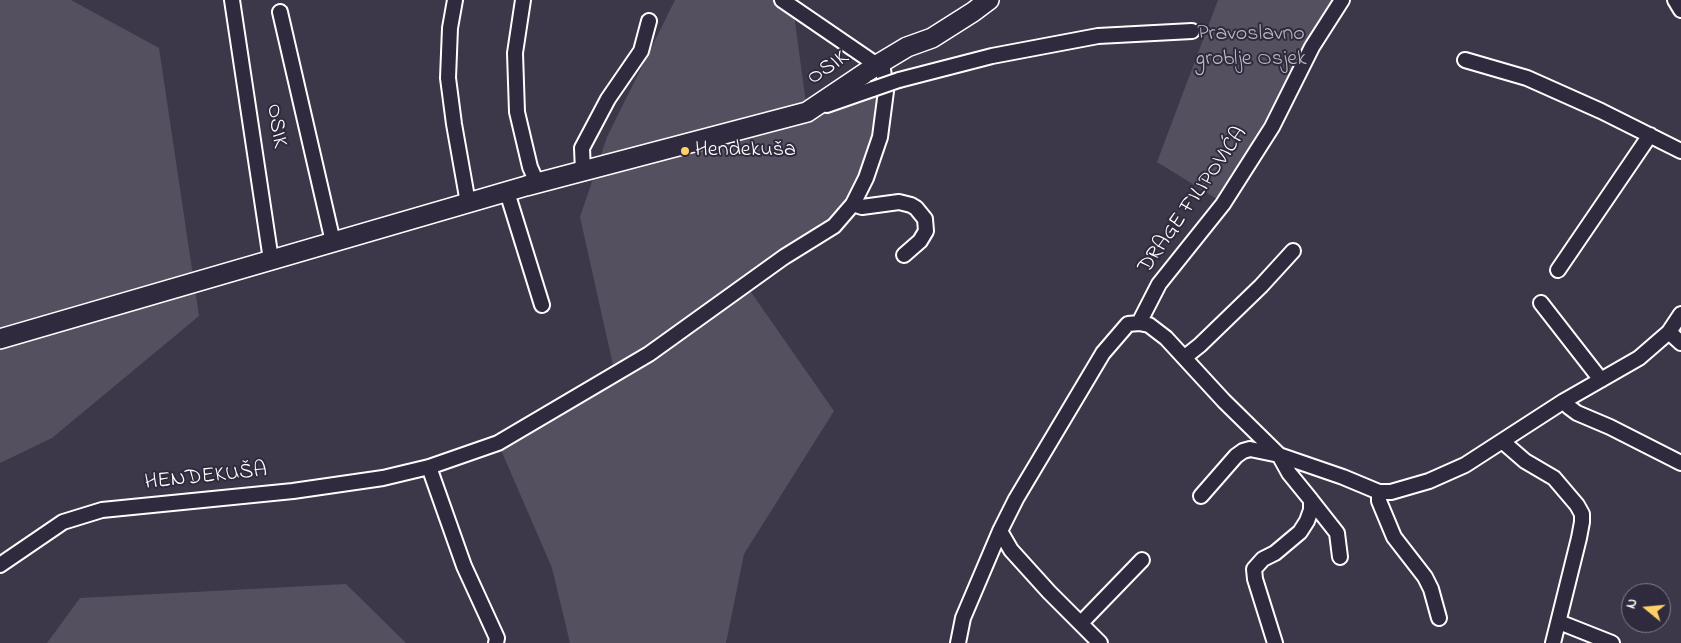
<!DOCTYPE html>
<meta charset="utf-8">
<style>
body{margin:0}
#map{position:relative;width:1681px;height:643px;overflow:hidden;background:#3c3749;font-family:"Indie Flower",sans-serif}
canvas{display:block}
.north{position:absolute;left:1621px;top:583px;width:50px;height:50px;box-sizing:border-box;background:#2f2a3d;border:1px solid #827f8b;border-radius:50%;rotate:287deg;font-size:14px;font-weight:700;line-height:20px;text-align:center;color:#fff}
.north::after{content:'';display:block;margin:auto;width:18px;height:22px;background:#ffd166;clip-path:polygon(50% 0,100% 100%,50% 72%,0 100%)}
</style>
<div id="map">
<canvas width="1681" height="643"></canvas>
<div class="north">N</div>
</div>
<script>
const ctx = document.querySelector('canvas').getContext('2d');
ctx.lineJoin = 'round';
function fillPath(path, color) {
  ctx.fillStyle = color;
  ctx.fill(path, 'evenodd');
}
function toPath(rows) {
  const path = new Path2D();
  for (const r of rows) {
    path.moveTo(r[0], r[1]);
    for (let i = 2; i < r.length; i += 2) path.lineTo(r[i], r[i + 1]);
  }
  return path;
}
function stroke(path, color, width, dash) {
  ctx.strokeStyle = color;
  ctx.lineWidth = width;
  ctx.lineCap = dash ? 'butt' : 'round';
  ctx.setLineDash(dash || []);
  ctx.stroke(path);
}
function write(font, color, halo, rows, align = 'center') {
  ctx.font = font + ' "Indie Flower",sans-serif';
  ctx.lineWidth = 4;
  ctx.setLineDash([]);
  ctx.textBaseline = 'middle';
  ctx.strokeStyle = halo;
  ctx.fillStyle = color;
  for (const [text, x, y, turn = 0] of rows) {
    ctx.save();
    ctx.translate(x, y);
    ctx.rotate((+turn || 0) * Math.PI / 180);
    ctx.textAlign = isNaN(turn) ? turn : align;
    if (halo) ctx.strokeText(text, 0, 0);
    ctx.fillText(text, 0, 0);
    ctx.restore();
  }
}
const green = toPath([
 [0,0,71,0,159,48,199,316,52,438,0,463],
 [675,0,795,0,793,7,807,111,886,91,880,137,853,204,746,285,834,411,744,554,726,643,570,643,552,568,498,443,615,374,580,217,607,137],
 [1218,0,1332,0,1220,201,1157,162],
 [346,584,406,643,47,643,80,598]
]);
const minor = toPath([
 [232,0,271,260],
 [455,0,450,28,448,78,454,124,468,203],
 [523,0,515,53,517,112,530,167,537,183],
 [782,0,877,65],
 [1675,0,1681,10],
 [280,12,333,242],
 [1465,60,1527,78,1601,111,1681,151],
 [899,80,992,56,1098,36,1192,31],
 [827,105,873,89],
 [583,171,582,148,608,99,641,51,649,21],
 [507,192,542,305],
 [853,204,862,207,899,202,911,205,916,208,925,219,926,231,920,241,904,255],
 [1558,270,1650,135],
 [1541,303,1601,380],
 [1139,323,1159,284,1223,204,1272,127,1312,47,1342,0],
 [1669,332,1681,343],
 [1185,357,1200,345,1261,286,1293,251],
 [1564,401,1569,407,1577,413,1610,427,1681,463],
 [1502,441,1525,461,1554,478,1577,505,1582,514,1582,522,1579,538,1553,643],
 [429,467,464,566,497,638,496,643],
 [1379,492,1379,501,1394,537,1425,577,1431,589,1439,618],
 [1201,496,1236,456,1243,451,1250,449,1279,455,1289,473,1311,500,1311,510,1307,521,1300,532,1275,553,1263,559,1254,569,1255,579,1275,643],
 [1311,500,1337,533,1340,557],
 [1000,531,1011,550,1049,592,1100,643],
 [0,565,63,522,102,510,293,491,383,478,429,467,498,443,649,354,784,257,834,226,853,204,866,178,880,137,886,91,882,62],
 [1559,622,1612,643],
 [1081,623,1142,560],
 [958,643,963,618,1000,531,1016,499,1103,353,1128,324,1139,323,1149,325,1166,338,1224,401,1279,455,1343,477,1379,492,1391,492,1429,481,1465,465,1564,401,1639,358,1669,332,1681,314]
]);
const secondary = toPath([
 [0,339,526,186,807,112,877,65,907,47,932,38,973,12,989,0]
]);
const minorBridge = toPath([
 [873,89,899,80]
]);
const markers = [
 [685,151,5,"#ffd166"]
];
const parkNames = [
 ["Pravoslavno",1251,35],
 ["groblje Osjek",1251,60]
];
const streetNames = [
 ["OSIK",829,69,-34],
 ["OSIK",275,126,81],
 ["DRAGE FILIPOVIĆA",1194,201,-55],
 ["HENDEKUŠA",206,478,-6]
];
const poiNames = [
 ["Hendekuša",695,151]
];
fillPath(green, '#555060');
stroke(minor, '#fff', 18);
stroke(secondary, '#fff', 22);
stroke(minor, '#2f2a3d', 14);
stroke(secondary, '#2f2a3d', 19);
stroke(minorBridge, '#fff', 18, []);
stroke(minorBridge, '#2f2a3d', 14);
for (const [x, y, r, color] of markers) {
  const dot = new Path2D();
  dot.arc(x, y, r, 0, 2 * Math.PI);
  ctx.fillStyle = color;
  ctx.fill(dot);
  stroke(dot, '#2f2a3d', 2);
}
write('22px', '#bbb9bf', '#2f2a3d', parkNames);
write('22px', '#fff', '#2f2a3d', streetNames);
write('22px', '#fff', '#2f2a3d', poiNames, 'left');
</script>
